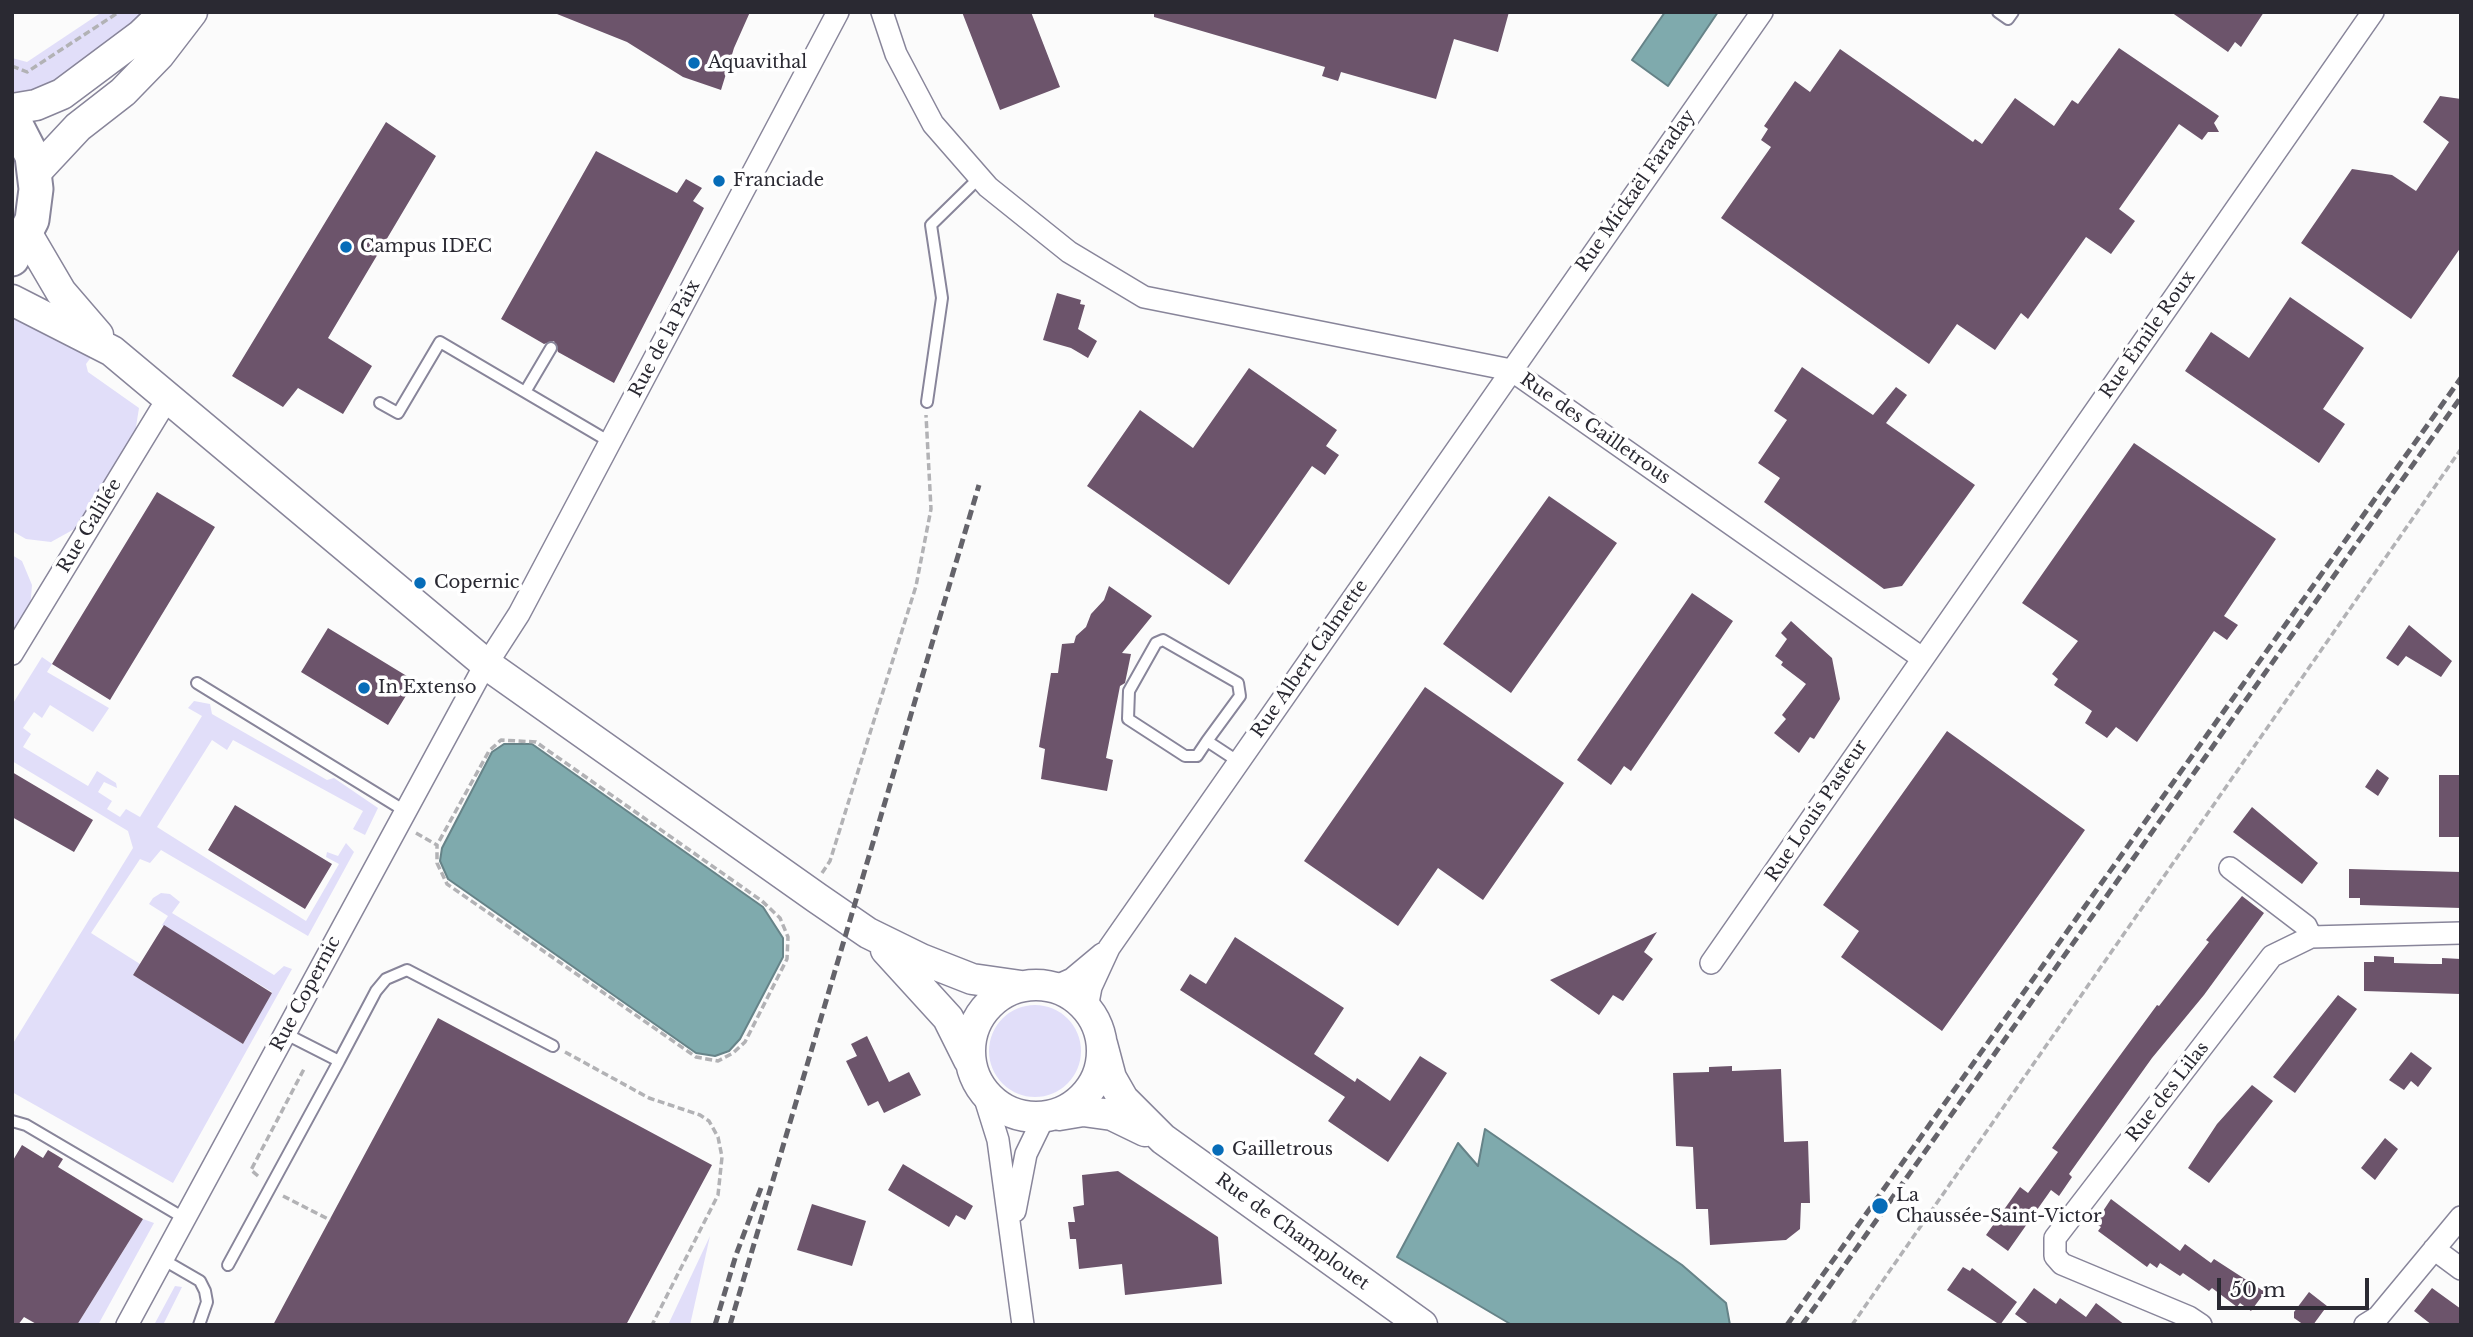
<!DOCTYPE html>
<meta charset="utf-8">
<style>
body{margin:0}
#map{position:relative;width:2473px;height:1337px;overflow:hidden;background:#fbfbfb;font-family:"Libre Baskerville",serif}
canvas{display:block}
.frame{position:absolute;inset:0;border:14px solid #2a2932;pointer-events:none}
.scale{position:absolute;left:2217px;top:1278px;width:152px;height:32px;box-sizing:border-box;border:4px solid #2a2932;border-top:0;padding-left:9px;font-size:21px;line-height:24px;white-space:nowrap;color:#2a2932;-webkit-text-stroke:5px #fff;paint-order:stroke}
</style>
<div id="map">
<canvas width="2473" height="1337"></canvas>
<div class="frame"></div>
<div class="scale">50 m</div>
</div>
<script>
const ctx = document.querySelector('canvas').getContext('2d');
ctx.lineJoin = 'round';
function fillPath(path, color) {
  ctx.fillStyle = color;
  ctx.fill(path, 'evenodd');
}
function toPath(rows) {
  const path = new Path2D();
  for (const r of rows) {
    if (r.length === 3) {
      path.moveTo(r[0] + r[2], r[1]);
      path.arc(r[0], r[1], r[2], 0, 2 * Math.PI);
      continue;
    }
    path.moveTo(r[0], r[1]);
    for (let i = 2; i < r.length; i += 2) path.lineTo(r[i], r[i + 1]);
  }
  return path;
}
function stroke(path, color, width, dash) {
  ctx.strokeStyle = color;
  ctx.lineWidth = width;
  ctx.lineCap = dash ? 'butt' : 'round';
  ctx.setLineDash(dash || []);
  ctx.stroke(path);
}
function write(font, color, halo, rows, align = 'center') {
  ctx.font = font + ' "Libre Baskerville",serif';
  ctx.lineWidth = 7;
  ctx.setLineDash([]);
  ctx.textBaseline = 'middle';
  ctx.strokeStyle = halo;
  ctx.fillStyle = color;
  for (const [text, x, y, turn = 0] of rows) {
    ctx.save();
    ctx.translate(x, y);
    ctx.rotate((+turn || 0) * Math.PI / 180);
    ctx.textAlign = isNaN(turn) ? turn : align;
    if (halo) ctx.strokeText(text, 0, 0);
    ctx.fillText(text, 0, 0);
    ctx.restore();
  }
}
const green = toPath([
 [102,12,152,12,41,97,12,93,12,58,27,62],
 [12,316,92,356,86,364,88,372,139,408,135,433,78,527,51,542,26,539,12,531],
 [12,555,22,561,32,585,30,610,12,637],
 [42,657,52,664,47,672,109,708,93,732,50,705,42,718,34,712,23,728,31,734,23,747,88,786,97,771,116,783,117,788,104,782,98,792,112,801,107,809,120,817,126,809,140,817,202,716,188,708,194,701,210,704,212,714,327,780,334,778,378,808,365,835,353,829,363,811,233,740,227,750,212,740,157,827,306,921,339,864,326,857,327,852,338,856,346,843,354,852,308,936,161,850,150,863,140,859,91,933,140,964,133,975,243,1044,272,992,162,925,168,916,149,904,153,898,161,893,170,894,180,902,172,913,274,975,284,966,292,969,173,1183,12,1092,12,1045,133,848,128,831,12,761,12,705],
 [1035,1051,46],
 [143,1219,154,1223,98,1325,77,1325],
 [710,1236,690,1325,668,1325],
 [175,1286,182,1287,163,1325,154,1325]
]);
const water = toPath([
 [1665,12,1718,12,1668,86,1632,60,1665,12],
 [504,744,532,744,763,907,783,938,783,957,740,1039,729,1051,715,1056,696,1053,448,879,440,861,442,848,492,752,504,744],
 [1485,1129,1682,1265,1726,1303,1730,1325,1512,1325,1397,1257,1458,1143,1478,1166,1485,1129]
]);
const building = toPath([
 [552,12,750,12,734,48,721,90,683,77,627,42],
 [962,12,1031,12,1060,87,1000,110],
 [1154,12,1509,12,1498,52,1454,39,1436,99,1341,72,1338,81,1322,76,1325,67,1154,17],
 [2171,12,2264,12,2241,47,2235,42,2228,52],
 [2119,48,2219,116,2214,123,2219,132,2208,132,2202,140,2179,124,2119,209,2135,221,2111,254,2086,237,2028,319,2021,313,1995,350,1957,324,1929,364,1721,218,1771,147,1761,140,1768,129,1764,126,1795,81,1810,92,1840,49,1973,142,1975,139,1982,144,2015,98,2054,126,2072,100,2078,104],
 [2440,96,2461,99,2461,247,2411,319,2301,243,2352,169,2392,175,2416,191,2449,142,2423,122],
 [386,122,436,156,328,338,372,366,343,414,298,388,283,407,232,376],
 [596,151,677,193,686,179,702,188,693,201,704,208,614,383,558,352,554,341,544,344,501,319],
 [1057,293,1081,300,1080,304,1085,305,1078,329,1097,341,1088,358,1071,348,1043,340],
 [2290,297,2364,348,2323,409,2345,424,2319,463,2185,371,2211,332,2249,358],
 [1802,367,1873,415,1896,387,1907,395,1886,423,1975,485,1902,586,1884,589,1764,502,1780,478,1758,463,1787,420,1774,411],
 [1249,368,1337,430,1326,446,1339,455,1325,475,1312,466,1229,585,1087,486,1140,410,1193,448],
 [2134,443,2276,539,2224,616,2238,625,2227,640,2214,631,2137,742,2116,727,2107,738,2085,723,2092,711,2054,685,2058,679,2052,674,2078,641,2022,603],
 [157,492,215,527,110,700,52,664],
 [1549,496,1617,543,1511,693,1443,644],
 [1109,586,1152,616,1122,653,1131,654,1125,683,1120,686,1106,758,1113,760,1107,791,1041,779,1045,749,1039,747,1051,673,1058,673,1062,644,1074,643,1076,636,1086,627,1091,614,1104,600],
 [1692,593,1733,621,1631,771,1624,766,1611,785,1577,760],
 [1791,621,1832,658,1840,699,1814,739,1810,737,1799,753,1774,733,1786,719,1782,715,1806,684,1781,665,1783,662,1775,656,1787,639,1781,633],
 [2409,625,2452,661,2441,677,2406,656,2398,666,2386,658],
 [328,628,415,681,388,725,301,672],
 [1425,687,1564,783,1483,900,1438,868,1398,926,1304,861],
 [1947,731,2085,830,1942,1031,1841,957,1859,931,1823,905],
 [2377,769,2389,778,2378,796,2365,787],
 [12,772,93,820,74,852,12,817],
 [2439,775,2461,775,2461,837,2439,837],
 [235,805,332,864,305,909,208,850],
 [2252,807,2318,863,2302,884,2233,832],
 [2349,869,2461,872,2461,908,2360,905,2360,898,2349,898],
 [2242,896,2264,913,2204,995,2152,1058,2069,1174,2072,1177,2059,1196,2051,1190,2008,1251,1986,1235,2020,1187,2028,1193,2058,1152,2052,1148,2157,1005,2159,1006,2187,970,2209,942,2206,940],
 [164,925,272,993,243,1044,133,975],
 [1657,932,1644,952,1653,959,1623,1001,1613,995,1599,1015,1550,980],
 [1235,937,1344,1008,1314,1054,1355,1082,1357,1078,1390,1101,1420,1056,1447,1073,1388,1162,1328,1121,1345,1097,1180,990,1190,974,1206,984],
 [2374,956,2394,957,2394,963,2431,964,2442,964,2442,958,2461,959,2461,994,2364,991,2364,962,2374,962],
 [2338,995,2357,1009,2295,1093,2273,1077],
 [438,1018,712,1165,626,1325,273,1325],
 [867,1036,889,1082,909,1072,921,1095,884,1113,878,1101,868,1106,846,1061,857,1056,851,1044],
 [2411,1052,2432,1068,2418,1087,2411,1081,2404,1090,2389,1080],
 [1732,1066,1732,1071,1781,1069,1784,1142,1808,1141,1810,1203,1801,1203,1800,1229,1786,1240,1710,1245,1708,1209,1696,1209,1693,1147,1676,1146,1673,1073,1709,1072,1709,1067],
 [2252,1085,2273,1101,2209,1183,2188,1168,2217,1124],
 [2385,1138,2398,1149,2375,1180,2361,1168],
 [22,1145,43,1158,48,1150,63,1159,58,1167,143,1219,77,1325,38,1325,24,1317,18,1325,12,1325,12,1162],
 [903,1164,973,1206,965,1220,956,1215,949,1227,888,1190],
 [1118,1171,1218,1237,1222,1284,1125,1295,1122,1264,1079,1269,1076,1239,1070,1239,1068,1222,1075,1222,1073,1207,1084,1205,1082,1175],
 [2111,1199,2180,1251,2185,1244,2211,1263,2214,1259,2265,1292,2251,1311,2240,1303,2237,1307,2212,1288,2209,1291,2183,1273,2180,1276,2160,1263,2157,1268,2150,1263,2147,1267,2098,1231,2101,1227,2095,1223],
 [812,1204,866,1221,852,1266,797,1250],
 [1963,1267,1970,1271,1972,1268,2017,1302,2000,1325,1947,1290],
 [2034,1288,2056,1304,2060,1298,2086,1317,2096,1303,2125,1325,2030,1325,2015,1314],
 [2432,1288,2461,1309,2461,1325,2432,1325,2414,1311],
 [2309,1292,2327,1306,2313,1325,2304,1325,2294,1318,2294,1312]
]);
const path = toPath([
 [12,66,27,72,119,12],
 [416,833,437,845,437,863,447,884,696,1057,718,1061,733,1053,745,1042,787,959,788,937,780,918,762,901,536,742,501,740,489,751,437,845],
 [822,873,830,861,916,586,931,509,926,415],
 [565,1052,649,1098,700,1115,709,1121,718,1137,722,1157,718,1195,652,1325],
 [258,1176,251,1170,304,1069],
 [283,1196,330,1220],
 [1852,1325,2461,449]
]);
const lane = toPath([
 [1998,12,2008,19,2013,12],
 [525,392,551,348],
 [927,402,942,298,931,225,979,178],
 [380,403,398,413,440,342,610,442],
 [197,683,405,811],
 [1207,741,1197,756,1185,756,1128,719,1129,691,1156,643,1163,640,1238,683,1240,696,1207,741,1239,762],
 [284,1033,339,1061,376,991,386,979,407,970,553,1046],
 [12,1121,26,1125,184,1218],
 [162,1259,200,1281,205,1291,207,1302,199,1325],
 [228,1265,339,1061]
]);
const street = toPath([
 [882,12,896,54,933,124,988,187,1069,252,1144,297,1511,370,1922,658],
 [12,654,160,411,171,399],
 [2230,868,2306,926,2311,937],
 [1711,963,2373,12],
 [1054,987,1072,979,1102,954],
 [1087,1008,1091,987,1109,948,1762,12],
 [983,1092,998,1140,1023,1325],
 [1015,1211,1026,1154,1044,1117],
 [2434,1249,2461,1269],
 [127,1325,479,676,519,614,838,12],
 [2201,1325,2189,1317,2062,1264,2055,1256,2055,1238,2272,956,2311,937,2461,933],
 [2365,1325,2378,1317,2461,1217]
]);
const secondary = toPath([
 [12,109,36,105,62,94,141,35,165,12],
 [35,173,78,127,123,92,159,55,192,12],
 [27,234,61,292,98,335],
 [12,300,112,351,486,664,817,898,868,933,921,959,972,979,1021,986],
 [886,950,948,1018,969,1060],
 [1036,1051,66],
 [1102,1044,1111,1078,1123,1099,1163,1139,1422,1325],
 [1059,1115,1083,1111,1112,1115,1145,1131]
]);
const primary = toPath([
 [12,117,32,156,36,189,32,220,12,259]
]);
const rail = toPath([
 [715,1325,736,1255,761,1188],
 [730,1325,979,485],
 [1787,1325,2461,378],
 [1802,1325,2461,397]
]);
const markers = [
 [694,63,7,"#066cb8"],
 [719,181,7,"#066cb8"],
 [346,247,7,"#066cb8"],
 [420,583,7,"#066cb8"],
 [364,688,7,"#066cb8"],
 [1218,1150,7,"#066cb8"],
 [1880,1206,9,"#066cb8"]
];
const poiNames = [
 ["Aquavithal",708,63],
 ["Franciade",733,181],
 ["Campus IDEC",360,247],
 ["Copernic",434,583],
 ["In Extenso",378,688],
 ["Gailletrous",1232,1150],
 ["La",1896,1196],
 ["Chaussée-Saint-Victor",1896,1217]
];
const streetNames = [
 ["Rue Mickaël Faraday",1636,191,-55],
 ["Rue Émile Roux",2148,335,-55],
 ["Rue de la Paix",665,339,-62],
 ["Rue des Gailletrous",1595,429,35],
 ["Rue Galilée",90,526,-59],
 ["Rue Albert Calmette",1310,659,-55],
 ["Rue Louis Pasteur",1817,811,-56],
 ["Rue Copernic",306,994,-62],
 ["Rue des Lilas",2168,1092,-52],
 ["Rue de Champlouet",1292,1232,36]
];
fillPath(green, '#e1def9');
fillPath(water, '#7faaad');
stroke(water, '#668388', 2);
fillPath(building, '#6c546b');
stroke(lane, '#88859a', 14);
stroke(street, '#88859a', 24);
stroke(secondary, '#88859a', 33);
stroke(primary, '#88859a', 37);
stroke(path, '#b2b2b5', 3.5, [7, 3.5]);
stroke(lane, '#fff', 10);
stroke(street, '#fff', 21);
stroke(secondary, '#fff', 30);
stroke(primary, '#fff', 33);
stroke(rail, '#64636a', 5, [10, 5]);
for (const [x, y, r, color] of markers) {
  const dot = new Path2D();
  dot.arc(x, y, r, 0, 2 * Math.PI);
  ctx.fillStyle = color;
  ctx.fill(dot);
  stroke(dot, '#fff', 2.5);
}
write('18px', '#2a2932', '#fff', poiNames, 'left');
write('18px', '#2a2932', '#fff', streetNames);
</script>
